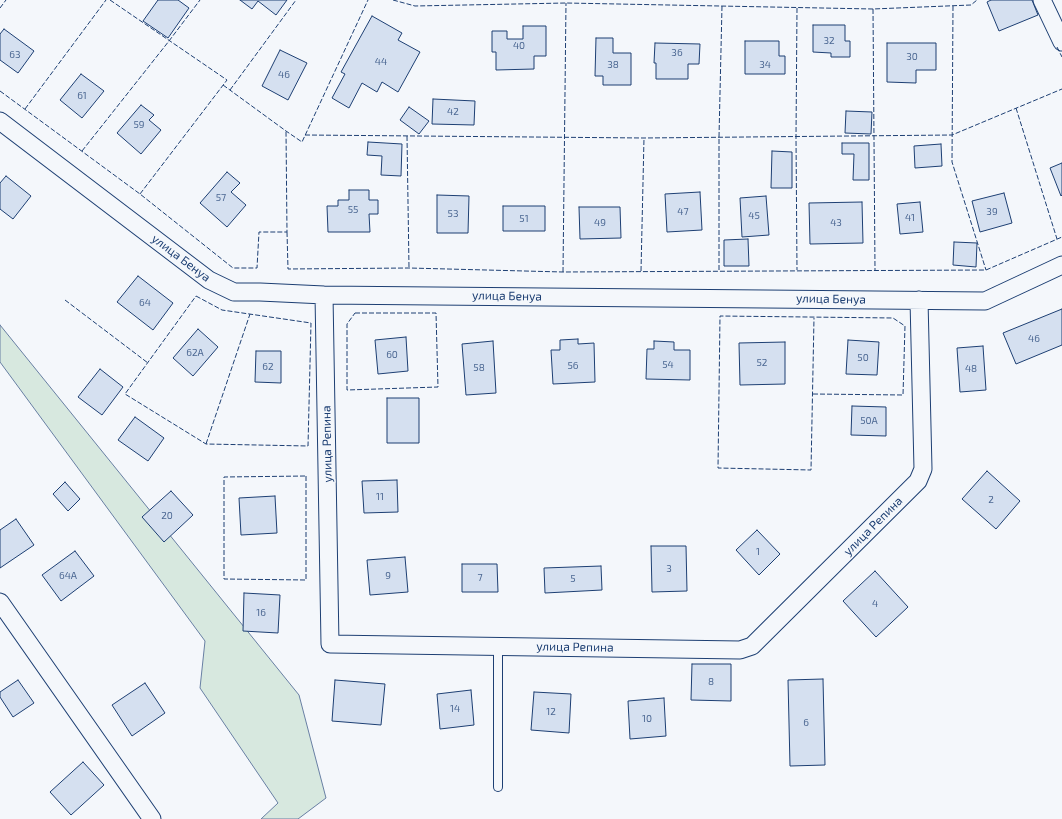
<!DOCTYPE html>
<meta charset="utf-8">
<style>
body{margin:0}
canvas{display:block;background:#f4f7fb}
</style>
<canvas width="1062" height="819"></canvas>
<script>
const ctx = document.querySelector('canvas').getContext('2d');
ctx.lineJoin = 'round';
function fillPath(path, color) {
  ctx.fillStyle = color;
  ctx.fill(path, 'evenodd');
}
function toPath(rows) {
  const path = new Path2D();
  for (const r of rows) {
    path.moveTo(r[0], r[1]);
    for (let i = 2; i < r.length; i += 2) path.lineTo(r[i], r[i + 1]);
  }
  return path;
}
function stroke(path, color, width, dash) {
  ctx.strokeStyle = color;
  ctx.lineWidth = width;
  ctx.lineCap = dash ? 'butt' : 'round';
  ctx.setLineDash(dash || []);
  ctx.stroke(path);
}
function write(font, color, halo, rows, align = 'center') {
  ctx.font = font + ' "Exo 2",sans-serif';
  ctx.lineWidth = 3;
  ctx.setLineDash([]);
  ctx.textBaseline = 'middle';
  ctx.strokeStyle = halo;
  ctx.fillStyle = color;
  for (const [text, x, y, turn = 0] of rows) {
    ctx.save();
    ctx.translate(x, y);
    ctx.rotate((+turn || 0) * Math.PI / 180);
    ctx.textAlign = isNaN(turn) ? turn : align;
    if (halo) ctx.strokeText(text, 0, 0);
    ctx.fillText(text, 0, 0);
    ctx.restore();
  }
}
const green = toPath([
 [0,325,299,695,326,798,298,819,261,819,278,803,200,688,205,641,0,362,0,325]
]);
const building = toPath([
 [158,0,178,0,189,8,168,38,143,21,158,0],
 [240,0,287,0,276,15,258,1,252,9,240,0],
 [991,0,1032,0,1038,15,999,31,987,2,991,0],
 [372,16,402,33,398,40,420,52,398,92,382,82,377,92,362,83,349,108,332,98,345,74,341,72,372,16],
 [813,25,845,25,845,41,850,41,850,57,831,57,831,53,813,52,813,25],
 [523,26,546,26,546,56,534,56,534,69,496,70,496,52,492,52,492,31,507,31,507,39,523,39,523,26],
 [4,29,34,51,18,73,0,60,0,34,4,29],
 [596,38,613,38,613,53,631,53,631,85,603,85,603,76,595,76,596,38],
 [745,41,779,41,779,56,785,56,785,74,745,74,745,41],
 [655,43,700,44,699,64,688,64,688,79,656,79,656,63,654,63,655,43],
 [887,43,936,43,936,70,916,70,916,83,887,82,887,43],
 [280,50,307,63,288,100,262,86,280,50],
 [81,74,104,91,82,118,60,100,81,74],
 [433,99,475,101,474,125,432,124,433,99],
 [141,105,154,115,149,120,161,130,141,154,117,133,141,105],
 [409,107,429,121,419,134,400,120,409,107],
 [846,111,872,112,871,134,845,133,846,111],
 [368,142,402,144,401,176,381,175,382,156,367,155,368,142],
 [842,143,869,143,869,180,853,180,854,154,842,154,842,143],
 [941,144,942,166,915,168,914,146,941,144],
 [772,151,792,152,792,188,771,188,772,151],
 [1062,163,1062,195,1061,196,1050,168,1062,163],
 [227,172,240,183,231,192,246,205,227,227,200,203,227,172],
 [6,176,31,196,13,219,0,209,0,183,6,176],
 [349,190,369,190,369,200,378,200,378,214,369,214,370,232,328,232,327,206,338,206,338,200,349,200,349,190],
 [700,192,702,230,667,232,665,194,700,192],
 [1004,193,1012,223,980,232,972,201,1004,193],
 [437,195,469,196,468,233,437,233,437,195],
 [766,196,769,235,742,237,740,198,766,196],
 [862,202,863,243,810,244,809,203,862,202],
 [920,202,923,232,900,234,897,204,920,202],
 [503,206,545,206,545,231,503,231,503,206],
 [579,207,620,207,621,238,580,239,579,207],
 [748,239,749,266,724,266,724,240,748,239],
 [954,242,977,243,976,267,953,265,954,242],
 [138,276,173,303,153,330,117,302,138,276],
 [1062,309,1062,345,1016,364,1003,333,1062,309],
 [198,329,218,347,193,376,173,358,198,329],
 [406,337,408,371,378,374,375,340,406,337],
 [578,339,578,344,594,343,595,382,553,384,551,350,560,350,560,340,578,339],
 [848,340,879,342,877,375,846,374,848,340],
 [493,341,496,393,466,395,462,344,493,341],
 [654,341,674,342,674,350,690,350,690,380,646,379,647,349,654,349,654,341],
 [785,342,785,384,740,385,739,343,785,342],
 [983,346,986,390,960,392,957,348,983,346],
 [256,351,281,351,281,383,255,382,256,351],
 [100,369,123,387,102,415,78,397,100,369],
 [387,398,419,398,419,443,387,443,387,398],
 [852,406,886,407,886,436,851,435,852,406],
 [135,417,164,438,148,461,118,440,135,417],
 [987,471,1020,501,996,529,962,499,987,471],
 [397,480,398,512,364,513,362,481,397,480],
 [65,482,80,499,68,511,53,494,65,482],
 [171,491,193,515,164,542,142,517,171,491],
 [275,496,277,533,241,535,239,498,275,496],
 [16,519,34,545,0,568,0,530,16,519],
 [757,530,780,554,759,575,736,550,757,530],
 [651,546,686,546,687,591,652,592,651,546],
 [75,551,94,576,61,601,42,575,75,551],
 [405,557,408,592,370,595,367,560,405,557],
 [462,564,497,564,498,592,462,592,462,564],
 [601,566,602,590,545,593,544,568,601,566],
 [875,571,908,607,876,637,843,601,875,571],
 [244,593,280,595,278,633,243,631,244,593],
 [692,664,731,664,731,701,691,700,692,664],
 [823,679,825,765,790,766,788,680,823,679],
 [18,680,34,703,13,717,0,697,0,692,18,680],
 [335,680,385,684,381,725,332,721,335,680],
 [145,683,165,713,132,736,112,705,145,683],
 [471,690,474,725,440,729,437,694,471,690],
 [534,692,571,694,569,733,531,730,534,692],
 [664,698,666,736,630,739,628,701,664,698],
 [83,762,104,785,71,815,50,792,83,762]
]);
const lane = toPath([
 [498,787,498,646]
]);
const street = toPath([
 [1042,0,1062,42],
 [0,121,209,280,234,292,260,292,324,295,985,301,1062,265],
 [324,295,330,644,740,650,752,646,918,481,923,469,919,300],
 [0,602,152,819]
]);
const fence = toPath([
 [110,0,227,80,140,194],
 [393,0,415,6,566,3,873,9,971,5,977,0],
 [953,6,952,162,986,270],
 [0,8,6,0],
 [797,8,796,137,797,270],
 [873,9,875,270],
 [1057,47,1062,57],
 [223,85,286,131,302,142,368,0],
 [230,90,296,0],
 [0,91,140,194,233,268,257,268,259,232,287,232,286,131],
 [1016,108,1057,239],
 [25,109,106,0],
 [305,135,644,138,952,135,1062,89],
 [407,136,409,268],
 [82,151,169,41,200,0],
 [287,232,288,269,409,268,563,272,986,270,1062,237],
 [719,270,719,137,722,6],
 [641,271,644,138],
 [563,272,566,3],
 [196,296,222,310,311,323,308,446,206,444,125,394,196,296],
 [65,300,148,363],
 [355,313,436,313,438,387,347,390,347,324,355,313],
 [813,394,903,395,905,326,893,318,720,316,718,468,811,470,814,318],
 [206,444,250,314],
 [306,476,306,580,224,579,224,477,306,476]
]);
const numberNames = [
 ["32",829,41],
 ["40",519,46],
 ["36",677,53],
 ["63",15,55],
 ["30",912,57],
 ["44",381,62],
 ["38",613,65],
 ["34",765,65],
 ["46",284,75],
 ["61",82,96],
 ["42",453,112],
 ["59",139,125],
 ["57",221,198],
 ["55",353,210],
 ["47",683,212],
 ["39",992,212],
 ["53",453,214],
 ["45",754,216],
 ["41",910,218],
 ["51",524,219],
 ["49",600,223],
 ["43",836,223],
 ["64",145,303],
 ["46",1034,339],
 ["62А",195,353],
 ["60",392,355],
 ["50",863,358],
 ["52",762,363],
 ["54",668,365],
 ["56",573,366],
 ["62",268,367],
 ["58",479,368],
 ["48",971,369],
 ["50А",869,421],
 ["11",380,497],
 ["2",991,500],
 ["20",167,516],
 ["1",758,552],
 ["3",669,569],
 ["64А",68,576],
 ["9",388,576],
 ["7",480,578],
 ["5",573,579],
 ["4",875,604],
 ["16",261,613],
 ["8",711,682],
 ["14",455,709],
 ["12",551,712],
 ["10",647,719],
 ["6",806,723]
];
const streetNames = [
 ["улица Бенуа",181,258,37],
 ["улица Бенуа",507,296,1],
 ["улица Бенуа",831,299,1],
 ["улица Репина",327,444,-91],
 ["улица Репина",873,526,-45],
 ["улица Репина",575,647,1]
];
fillPath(green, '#d7e8df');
stroke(green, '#687fa3', 1);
fillPath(building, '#d5e0f0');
stroke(building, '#1d3f73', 1);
stroke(lane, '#1d3f73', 10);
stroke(street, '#1d3f73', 19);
stroke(lane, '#f4f7fb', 8);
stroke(street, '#f4f7fb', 17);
stroke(fence, '#1d3f73', 1, [5, 2]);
write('10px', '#4b6792', null, numberNames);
write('12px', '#1d3f73', '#f4f7fb', streetNames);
</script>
